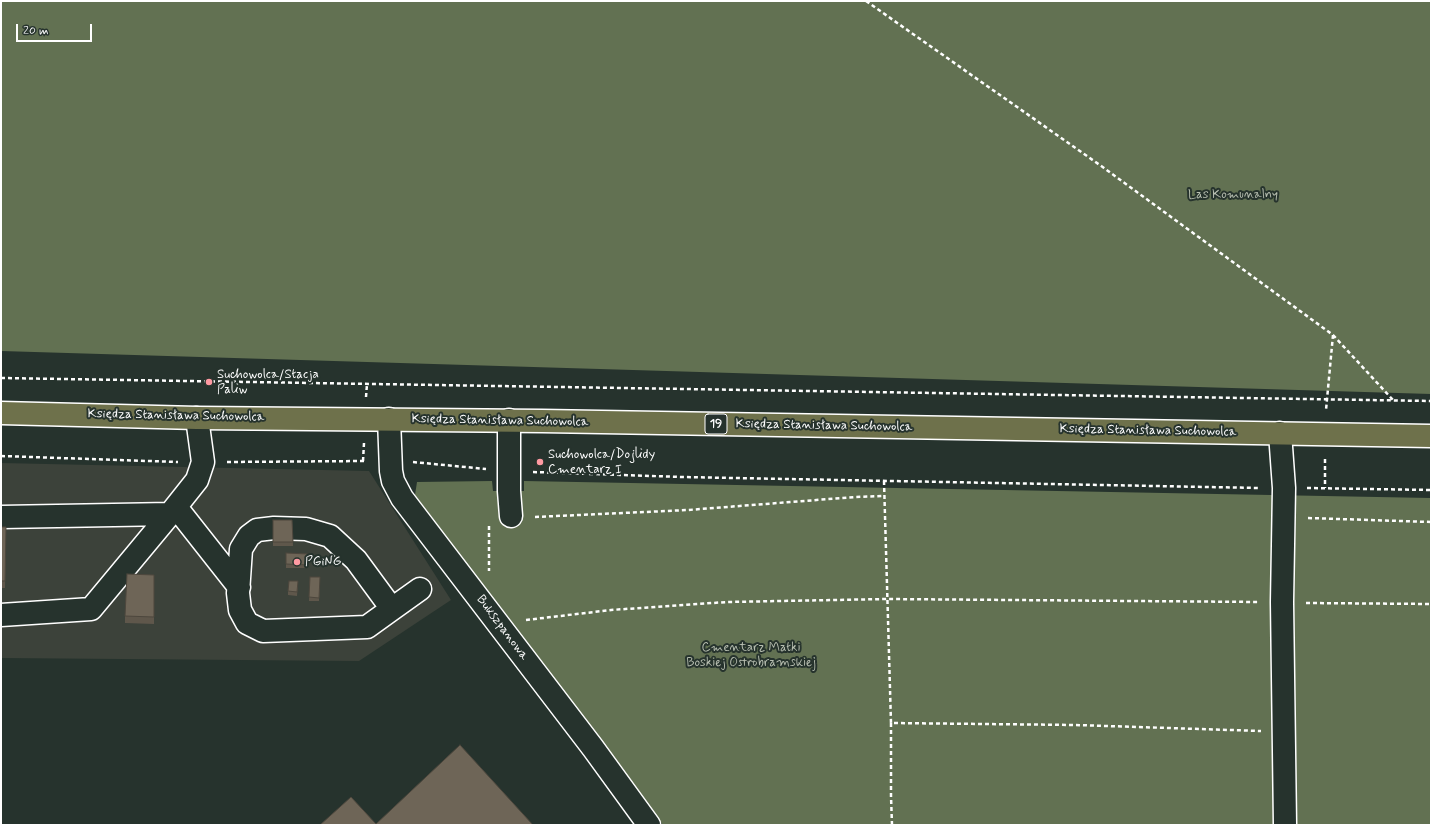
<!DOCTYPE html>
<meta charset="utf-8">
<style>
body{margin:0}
#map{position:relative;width:1432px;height:826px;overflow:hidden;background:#26332d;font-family:Mynerve,sans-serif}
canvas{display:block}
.frame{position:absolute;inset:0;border:2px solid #fff;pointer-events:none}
.scale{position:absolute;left:16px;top:24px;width:76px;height:18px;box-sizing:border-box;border:2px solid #fff;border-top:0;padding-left:5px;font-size:12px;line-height:14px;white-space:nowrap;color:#fff;-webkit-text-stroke:3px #26332d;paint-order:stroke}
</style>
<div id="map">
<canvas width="1432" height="826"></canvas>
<div class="frame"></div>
<div class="scale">20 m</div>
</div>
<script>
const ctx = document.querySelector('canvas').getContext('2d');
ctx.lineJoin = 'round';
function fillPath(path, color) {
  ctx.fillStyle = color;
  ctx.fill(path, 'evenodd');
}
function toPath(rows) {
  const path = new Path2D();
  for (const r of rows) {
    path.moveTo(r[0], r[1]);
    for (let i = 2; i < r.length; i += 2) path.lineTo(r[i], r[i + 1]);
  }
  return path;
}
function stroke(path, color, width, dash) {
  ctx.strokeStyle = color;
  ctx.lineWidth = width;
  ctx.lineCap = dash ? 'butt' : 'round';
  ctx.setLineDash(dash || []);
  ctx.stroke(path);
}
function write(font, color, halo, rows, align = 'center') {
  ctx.font = font + ' Mynerve,sans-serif';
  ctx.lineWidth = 4;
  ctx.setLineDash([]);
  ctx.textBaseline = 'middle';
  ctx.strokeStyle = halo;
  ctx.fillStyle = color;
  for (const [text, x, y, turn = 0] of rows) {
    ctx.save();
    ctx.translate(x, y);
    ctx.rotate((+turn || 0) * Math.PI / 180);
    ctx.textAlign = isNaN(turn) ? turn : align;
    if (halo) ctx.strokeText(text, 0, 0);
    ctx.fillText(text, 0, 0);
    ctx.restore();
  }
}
const built = toPath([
 [1,463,369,471,451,600,359,661,1,658]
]);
const green = toPath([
 [1,1,1431,1,1431,394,1,351],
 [492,481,493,491,524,491,524,481,1431,498,1431,825,663,825,415,495,417,482]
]);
const path = toPath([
 [866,1,1104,168,1333,335,1326,410],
 [1333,335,1393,400],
 [1,378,1431,401],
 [366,397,367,384],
 [1,456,178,462],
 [1325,459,1325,488],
 [363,461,364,443],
 [227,462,366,461],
 [413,462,486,469],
 [533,472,682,477,1260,488],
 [884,481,891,723],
 [1307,488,1431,490],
 [535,517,688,510,855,497,884,496],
 [1308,518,1431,522],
 [489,526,489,571],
 [1306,603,1431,604],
 [526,620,611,610,727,602,887,599,1259,602],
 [892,825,891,796,891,723,1076,725,1261,731]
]);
const minor = toPath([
 [389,419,391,471,393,481,402,498,593,748,649,825],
 [509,420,509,491,511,516],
 [1280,433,1284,488,1282,602,1285,825],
 [176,507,239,587],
 [1,517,170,514,197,480,203,462,197,418],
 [392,609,356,560,330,536,306,529,274,528,257,530,249,536,241,549,238,593,240,610,247,623,263,631,367,627,392,609,420,589],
 [1,615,91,609,170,514]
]);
const highway = toPath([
 [1,413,197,418,542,421,1431,436]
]);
const wall = toPath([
 [273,520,292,520,293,546,273,546],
 [1,527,6,527,5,588,1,588],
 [286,553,308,554,308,568,286,568],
 [154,575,154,624,125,623,125,616],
 [310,577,320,577,319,601,309,601],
 [298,581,297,596,288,595,288,591]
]);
const building = toPath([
 [273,520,292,520,293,542,273,542,273,520],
 [1,527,6,527,5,581,1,581,1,527],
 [286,553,308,554,308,565,286,564,286,553],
 [127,574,154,575,154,617,125,616,127,574],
 [310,577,320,577,319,598,309,597,310,577],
 [289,581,298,581,297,592,288,591,289,581],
 [460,745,533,825,320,825,351,797,376,824,460,745]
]);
const markers = [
 [209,382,4,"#ff9aa2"],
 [540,462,4,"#ff9aa2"],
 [297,562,4,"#ff9aa2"]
];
const shields = [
 [716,424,22]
];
const shieldNames = [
 ["19",716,424]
];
const parkNames = [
 ["Las Komunalny",1233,195],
 ["Cmentarz Matki",751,648],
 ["Boskiej Ostrobramskiej",751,663]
];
const poiNames = [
 ["Suchowolca/Stacja",217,375],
 ["Paliw",217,390],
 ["Suchowolca/Dojlidy",548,455],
 ["Cmentarz I",548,470],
 ["PGiNG",305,562]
];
const streetNames = [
 ["Księdza Stanisława Suchowolca",176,416,1],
 ["Księdza Stanisława Suchowolca",500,421,1],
 ["Księdza Stanisława Suchowolca",824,426,1],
 ["Księdza Stanisława Suchowolca",1148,431,1],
 ["Bukszpanowa",502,628,53]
];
fillPath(built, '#3c423a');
fillPath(green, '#627152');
stroke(minor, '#fff', 25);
stroke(highway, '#fff', 25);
stroke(path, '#fff', 2.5, [4, 3]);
stroke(minor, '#26332d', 22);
stroke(highway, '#6e714b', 22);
fillPath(wall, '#5f574b');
fillPath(building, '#6e6557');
stroke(building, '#4d473d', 1);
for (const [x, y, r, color] of markers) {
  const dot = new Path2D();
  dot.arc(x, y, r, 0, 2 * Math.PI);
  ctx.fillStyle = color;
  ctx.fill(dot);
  stroke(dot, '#26332d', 1.5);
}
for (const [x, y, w] of shields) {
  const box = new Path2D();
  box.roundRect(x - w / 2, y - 10, w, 20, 3);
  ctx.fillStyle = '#26332d';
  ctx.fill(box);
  stroke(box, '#fff', 1);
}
write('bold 12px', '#fff', null, shieldNames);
write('13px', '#b8bfb1', '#26332d', parkNames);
write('13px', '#fff', '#26332d', poiNames, 'left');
write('13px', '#fff', '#26332d', streetNames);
</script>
